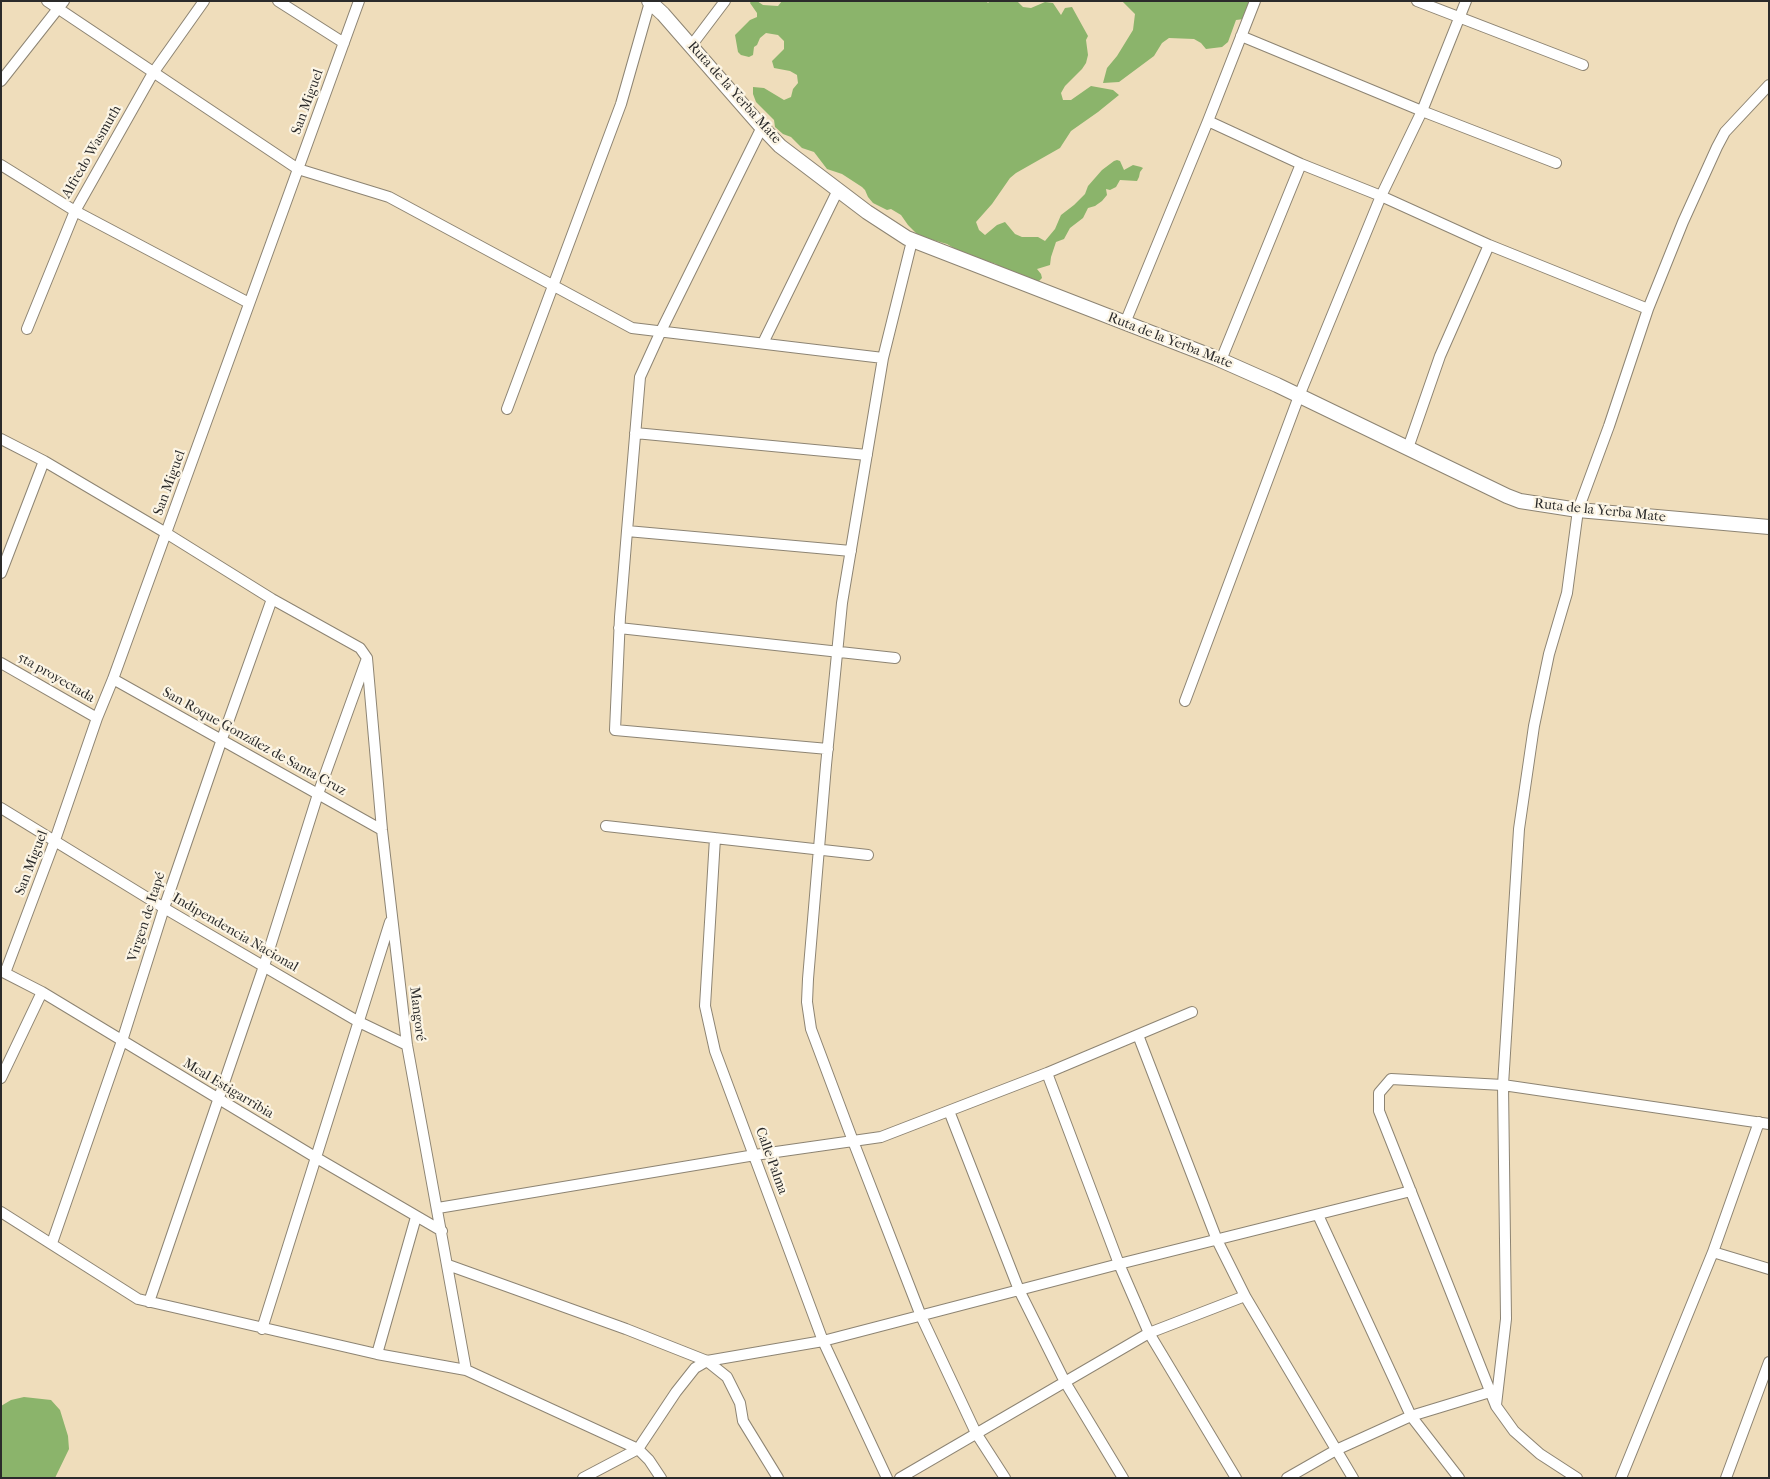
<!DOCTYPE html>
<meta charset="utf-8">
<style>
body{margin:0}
#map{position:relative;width:1770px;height:1479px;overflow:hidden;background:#efddbb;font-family:"IM FELL French Canon",serif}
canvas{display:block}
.frame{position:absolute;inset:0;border:2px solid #2b2b2b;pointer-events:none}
</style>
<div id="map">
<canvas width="1770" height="1479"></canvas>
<div class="frame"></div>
</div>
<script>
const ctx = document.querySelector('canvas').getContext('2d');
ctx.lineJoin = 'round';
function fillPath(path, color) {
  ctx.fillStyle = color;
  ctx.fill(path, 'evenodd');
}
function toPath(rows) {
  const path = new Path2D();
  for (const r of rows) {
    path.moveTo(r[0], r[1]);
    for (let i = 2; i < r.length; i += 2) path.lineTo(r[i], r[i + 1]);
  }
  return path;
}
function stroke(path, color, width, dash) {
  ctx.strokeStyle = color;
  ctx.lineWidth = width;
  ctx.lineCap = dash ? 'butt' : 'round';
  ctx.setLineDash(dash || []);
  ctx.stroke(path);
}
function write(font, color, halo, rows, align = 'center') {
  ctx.font = font + ' "IM FELL French Canon",serif';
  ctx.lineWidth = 4.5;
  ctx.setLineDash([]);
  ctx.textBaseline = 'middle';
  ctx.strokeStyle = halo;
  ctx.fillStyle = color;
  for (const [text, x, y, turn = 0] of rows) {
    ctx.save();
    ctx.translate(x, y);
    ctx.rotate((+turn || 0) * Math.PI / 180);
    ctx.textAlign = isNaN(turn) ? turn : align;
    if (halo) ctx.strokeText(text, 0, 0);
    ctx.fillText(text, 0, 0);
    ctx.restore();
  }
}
const forest = toPath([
 [751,1,757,1,763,5,778,6,782,1,986,1,988,3,990,1,1017,1,1023,7,1031,8,1045,2,1053,3,1061,15,1065,8,1072,7,1088,36,1086,40,1088,55,1086,63,1082,69,1065,86,1061,93,1063,100,1071,100,1091,86,1113,90,1119,95,1098,112,1071,131,1060,148,1016,173,1010,178,992,204,976,222,979,230,985,235,997,225,1005,222,1015,234,1022,237,1038,237,1045,241,1055,229,1061,215,1074,205,1085,194,1088,186,1102,170,1114,161,1117,160,1120,161,1124,170,1133,165,1141,167,1143,168,1140,172,1139,177,1137,181,1120,180,1116,187,1110,190,1106,189,1107,195,1102,201,1095,206,1088,208,1083,218,1070,228,1064,239,1056,242,1051,257,1050,265,1037,269,1041,274,1042,278,1039,281,1035,282,1006,273,996,264,962,253,947,244,919,236,908,225,901,215,891,209,887,210,873,203,868,197,865,190,862,187,842,174,827,169,814,152,802,148,791,137,783,134,775,127,774,120,756,102,753,94,753,87,764,88,784,100,791,97,793,89,798,83,797,75,790,71,774,68,772,61,784,49,784,41,778,35,766,33,760,38,757,45,754,47,753,55,749,57,741,55,738,52,735,35,750,20,757,17,757,13,750,3],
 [1122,1,1253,1,1244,19,1236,20,1228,42,1222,47,1206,49,1201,43,1194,39,1169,38,1162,43,1154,56,1119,82,1103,83,1107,68,1117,56,1133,30,1135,14],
 [24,1397,51,1400,60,1410,68,1436,69,1449,55,1478,1,1478,1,1406,11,1400]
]);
const street = toPath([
 [47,1,298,169,389,197,632,328,883,358],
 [278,1,344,43],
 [1417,1,1583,65],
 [1241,36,1422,111,1556,163],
 [691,46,725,1],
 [1,81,64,1],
 [1208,121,1301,164,1381,196,1489,245,1648,309],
 [1,165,75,211,249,303],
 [912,241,883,358,842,603,826,765,808,979,807,1002,811,1029,853,1141,921,1316,976,1433,1005,1478],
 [1125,323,1208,121,1255,1],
 [27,329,75,211,153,73,204,1],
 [763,343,838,190],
 [1221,360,1301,164],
 [507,409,621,104,650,2],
 [635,433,867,455],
 [1,439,44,461,166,533,272,599,360,648,367,658],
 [1408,448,1440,356,1489,245],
 [627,531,640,377,661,331,762,127],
 [1,573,44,461],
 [619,628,895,658],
 [367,658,382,830,407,1045,466,1370],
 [1,663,97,718],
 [113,679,382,830],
 [1185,701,1299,396,1381,196,1422,111,1466,1],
 [828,749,615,730,620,617,627,531,851,551],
 [1,808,164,908,359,1022,407,1045],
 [606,826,868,855],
 [715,838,705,1006,715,1051,823,1341,887,1478],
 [1,971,42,992,315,1157,442,1231],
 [5,973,55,840,97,718,113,679,359,1],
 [1138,1035,1217,1240,1245,1296],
 [1047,1073,1119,1264,1149,1333,1245,1296,1353,1478],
 [1,1078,42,992],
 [949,1111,1019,1290,1065,1382,1123,1478],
 [438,1208,755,1155,881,1137,1047,1073,1192,1012],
 [1,1212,138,1299,377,1354,466,1370,638,1449,649,1460,661,1478],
 [1318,1215,1411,1416,1459,1478],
 [52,1243,122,1041,164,908,222,739,272,599],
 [1713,1252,1759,1122],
 [448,1265,626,1329,707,1361,727,1377,740,1403,743,1421,778,1478],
 [149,1302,264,966,318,794,366,661],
 [262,1329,390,922],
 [377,1354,416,1217],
 [1496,1405,1506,1319,1503,1085,1769,1124],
 [583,1478,638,1449,676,1392,695,1368,707,1361,823,1341,1119,1264,1411,1191],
 [900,1478,1149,1333,1236,1478],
 [1287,1478,1336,1450,1411,1416,1490,1392],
 [1577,1478,1540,1454,1514,1431,1496,1406,1379,1111,1379,1093,1391,1079,1503,1085,1519,829,1534,726,1549,654,1567,593,1578,510,1609,426,1648,309,1683,222,1717,147,1725,132,1769,85],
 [1621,1478,1713,1252,1769,1269],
 [1726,1478,1769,1362]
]);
const secondary = toPath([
 [649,1,663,14,759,124,780,146,867,212,907,238,1216,358,1277,385,1507,496,1520,501,1578,510,1769,527]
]);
const streetNames = [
 ["Ruta de la Yerba Mate",734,93,48],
 ["San Miguel",308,102,-70],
 ["Alfredo Wasmuth",92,152,-60],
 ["Ruta de la Yerba Mate",1170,341,21],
 ["San Miguel",170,483,-70],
 ["Ruta de la Yerba Mate",1600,511,6],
 ["5ta proyectada",56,678,30],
 ["San Roque González de Santa Cruz",254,742,29],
 ["San Miguel",32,863,-69],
 ["Virgen de Itapé",147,917,-72],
 ["Indipendencia Nacional",235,933,30],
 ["Mangoré",417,1014,83],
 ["Mcal Estigarribia",228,1089,31],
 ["Calle Palma",771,1161,70]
];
fillPath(forest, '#8bb46b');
stroke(street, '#8d8473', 12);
stroke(secondary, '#8d8473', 16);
stroke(street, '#fff', 10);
stroke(secondary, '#fff', 14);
write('14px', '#2b2b2b', '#fcf5e5', streetNames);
</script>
